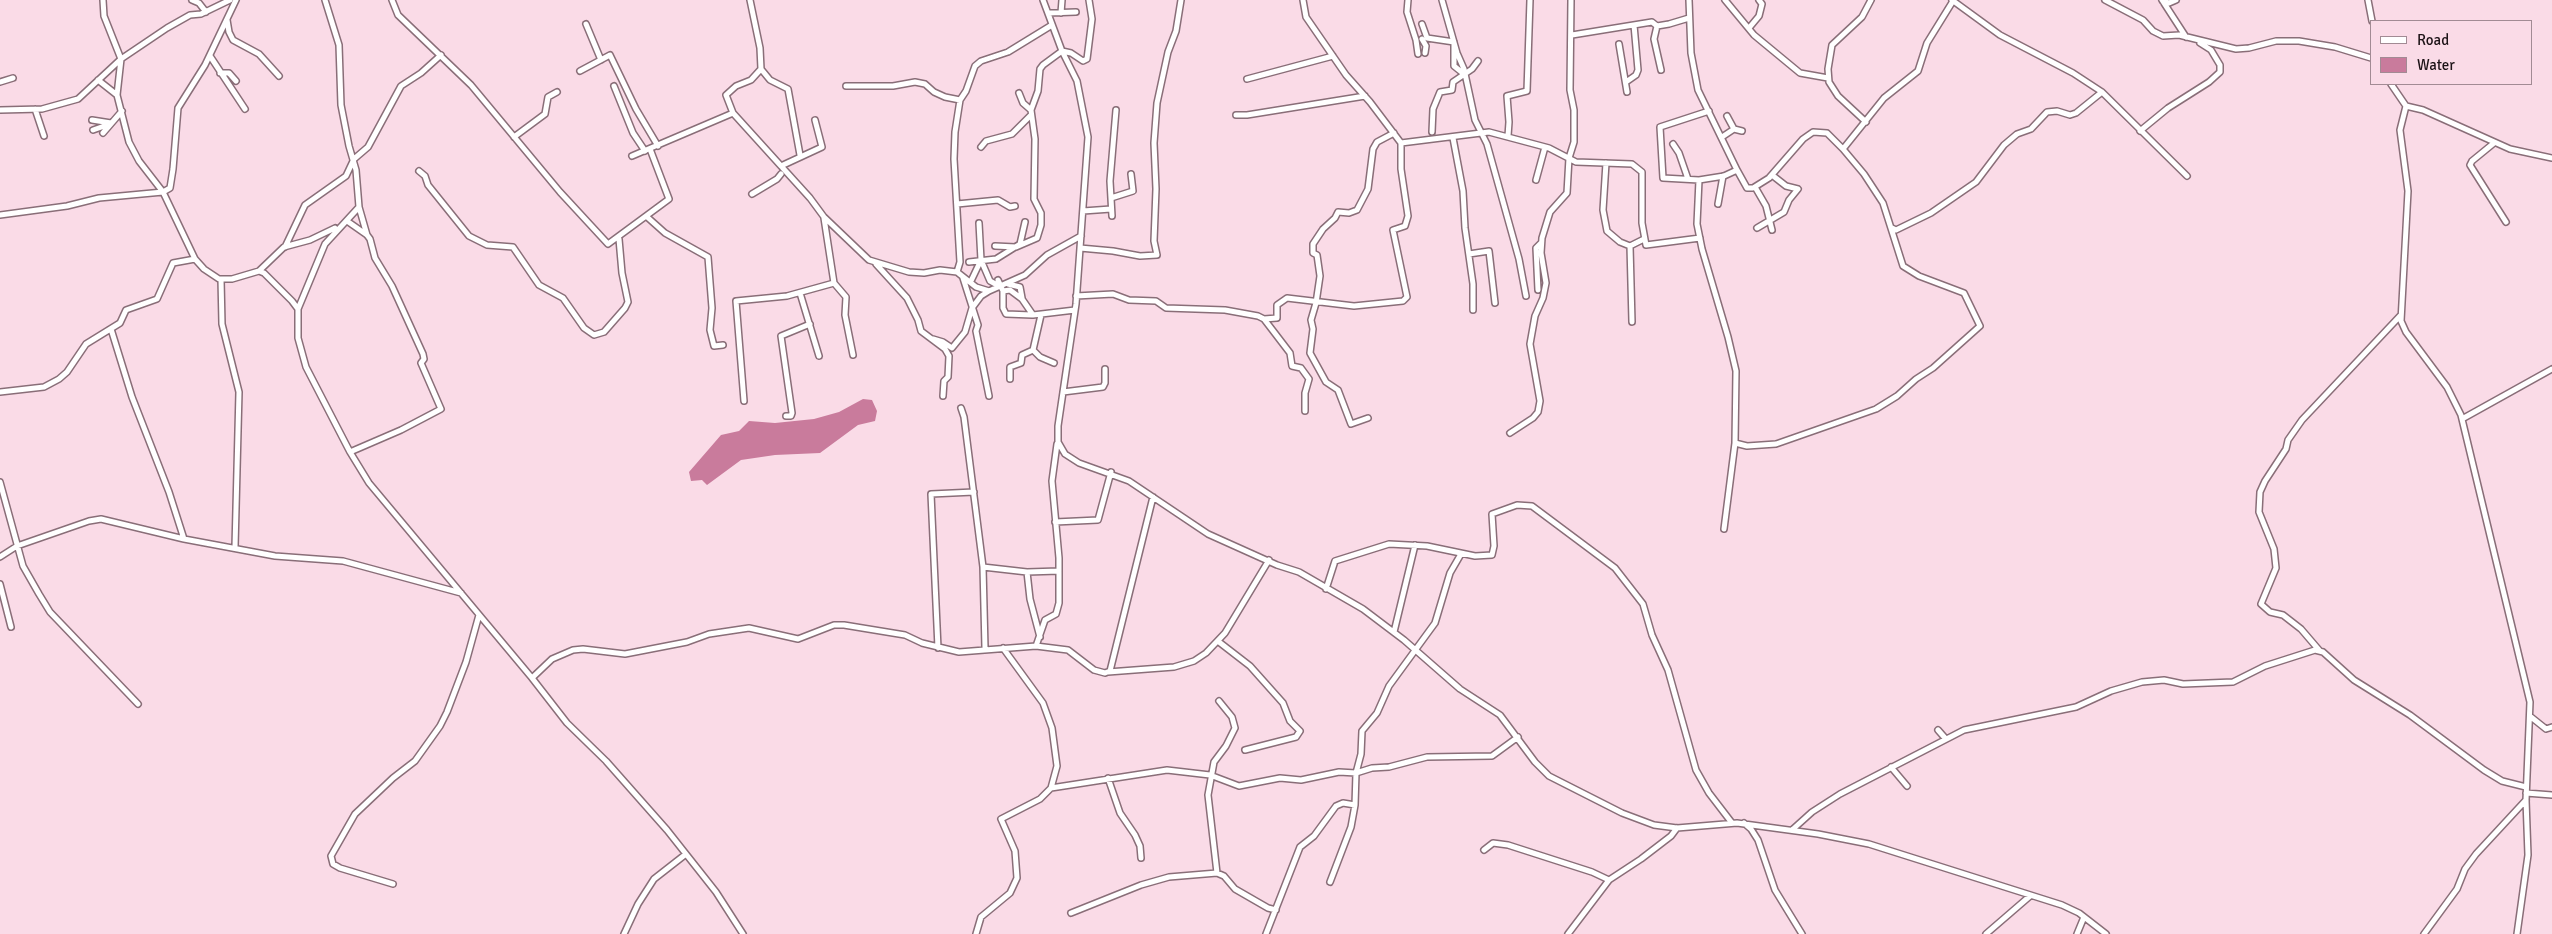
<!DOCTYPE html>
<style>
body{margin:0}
#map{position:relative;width:2552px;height:934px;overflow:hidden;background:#fadbe7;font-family:Signika,sans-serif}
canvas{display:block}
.legend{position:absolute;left:2370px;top:20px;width:162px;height:65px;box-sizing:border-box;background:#fadbe7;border:1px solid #a28b94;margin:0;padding:6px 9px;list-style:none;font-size:15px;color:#1d1317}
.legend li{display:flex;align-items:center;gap:10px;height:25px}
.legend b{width:25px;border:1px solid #a28b94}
</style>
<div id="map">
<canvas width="2552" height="934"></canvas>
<ul class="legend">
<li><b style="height:6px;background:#fff"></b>Road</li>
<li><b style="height:14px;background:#c97b9c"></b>Water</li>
</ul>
</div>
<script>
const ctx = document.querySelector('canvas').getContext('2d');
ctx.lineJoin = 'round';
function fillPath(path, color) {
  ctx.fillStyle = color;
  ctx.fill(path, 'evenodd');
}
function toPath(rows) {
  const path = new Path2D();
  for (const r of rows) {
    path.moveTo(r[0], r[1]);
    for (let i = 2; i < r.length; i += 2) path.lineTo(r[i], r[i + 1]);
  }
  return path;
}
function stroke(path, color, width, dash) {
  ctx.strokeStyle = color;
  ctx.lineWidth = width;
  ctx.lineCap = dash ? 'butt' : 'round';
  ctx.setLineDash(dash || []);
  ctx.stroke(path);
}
const water = toPath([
 [863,399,872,400,877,411,875,421,858,425,820,453,775,455,741,460,707,485,702,480,691,481,689,472,721,435,739,431,749,421,775,423,814,419,839,412]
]);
const minor = toPath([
 [103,0,104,16,121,59,117,95,129,142,139,161,163,192,195,259,204,269,219,279,232,279,259,271,264,273,292,301,298,309,298,338,306,367,350,452,369,483,532,678,567,723,606,761,667,830,716,892,743,934],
 [192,0,199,3,206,12],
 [392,0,398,15,471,85,560,192,608,244,646,216,665,233,708,257,712,308,710,330,714,346,723,345],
 [750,0,760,48,761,69,751,80,736,86,726,95,733,113,810,198,824,217,869,260,909,272,924,273,940,270,957,272,976,287,989,291,1025,275,1047,255,1081,236],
 [1043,0,1062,51,1077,81,1088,137,1076,304,1058,426,1058,442,1065,454,1079,463,1129,481,1208,534,1277,565,1299,572,1363,609,1404,640,1460,689,1500,715,1535,762,1549,776,1622,813,1654,825,1677,828,1737,823,1818,834,1869,844,2062,905,2079,913,2106,934],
 [1303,0,1306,17,1346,75,1370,102,1401,143,1489,132,1549,148,1576,162,1632,164,1642,172,1642,223,1646,245,1700,238],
 [1408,0,1407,12,1416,40,1418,54],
 [1442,0,1457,53,1464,69,1475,120,1487,144,1519,259,1526,296],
 [1689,0,1691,53,1698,90,1737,170,1724,176,1699,180,1697,224,1702,249,1728,337,1736,371,1735,443,1724,529],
 [1725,0,1754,35,1800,73,1828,78],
 [1952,0,2000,35,2073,73,2102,92,2187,176],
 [2105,0,2143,20,2153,31,2163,36,2179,35,2236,49,2249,48,2276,41,2299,41,2335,47,2371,58],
 [2162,0,2186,37],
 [2368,0,2372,21],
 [2163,1,2169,3,2176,0],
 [1048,13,1076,12],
 [1061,13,1062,0],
 [227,20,229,32,233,40,259,54,279,76],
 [586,24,601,60],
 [1422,24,1427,38,1454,42,1454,66,1464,74],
 [1657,26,1654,39,1661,70],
 [1749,28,1759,16,1762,4,1759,0],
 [1572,35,1652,22,1657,26,1669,24,1689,18],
 [1422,39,1426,46,1425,53],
 [1619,44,1627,92],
 [210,56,245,109],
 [761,69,770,80,788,89,800,155],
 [580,71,610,55,636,109,658,146],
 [220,73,229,73,236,81],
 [1247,79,1333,56],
 [98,80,117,95],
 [0,82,13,78],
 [1626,82,1636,75,1638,70,1634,25],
 [2391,84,2406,106,2423,110,2510,149,2552,158],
 [614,86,633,133,645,151],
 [846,86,893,86,915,82,925,84,934,92,945,97,960,100],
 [1019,93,1023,103,1031,110],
 [2406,106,2400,130,2408,191,2401,321,2406,332,2447,387,2461,415,2530,702,2526,800,2528,855,2517,934],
 [35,109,44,136],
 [0,110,42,109,78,99,121,59,167,28,190,15,201,14,230,0],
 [1236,115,1247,115,1365,96],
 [92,120,111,123],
 [1866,122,1838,96,1829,82,1828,69,1832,45,1862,17,1871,0],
 [1734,129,1742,131],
 [93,130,110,124],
 [2140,131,2168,108,2209,82,2220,72,2220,65,2211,50,2200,43],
 [1432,132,1433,109,1440,92,1452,90,1453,82,1472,69,1478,61],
 [103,133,122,111],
 [1508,136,1509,122,1507,96,1527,91,1530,0],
 [514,137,545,114,548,97,557,92],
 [1722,137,1734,129,1727,116],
 [1453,138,1463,191,1465,228,1473,284,1473,310],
 [2494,143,2472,161,2470,165,2506,222],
 [1673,144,1679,153,1688,179],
 [981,147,986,141,1012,134,1031,115],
 [632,156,733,113],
 [1606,163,1603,210,1607,231,1620,242,1630,246,1632,322],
 [781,166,822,147,815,120],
 [1737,170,1747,188,1753,188,1769,178,1803,139,1813,132,1827,133,1843,149,1884,98,1918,71,1927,43,1953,1],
 [419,171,425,176,428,185,469,236,487,245,513,247,539,285,563,298,584,328,594,335,604,332,625,308,628,302,622,273,619,239],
 [1536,180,1545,147],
 [1699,180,1663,178,1660,127,1709,111],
 [1755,187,1766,206,1772,230],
 [752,194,777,179,781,174],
 [1111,198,1133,191,1131,174],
 [957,204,998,200,1010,207,1015,206],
 [1718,204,1723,176],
 [359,207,367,235],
 [1083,211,1111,209],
 [0,215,67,206,99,198,163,192,170,188,173,169,178,108,205,65,236,0],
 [646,216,669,199,650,149],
 [1112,216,1110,181,1116,110],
 [347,221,367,235,370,239,375,258,392,286,423,354,424,359,421,363,441,409,401,430,350,452],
 [979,223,981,260,990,281,999,286],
 [1757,228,1784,212,1789,200,1798,189,1786,186,1772,175],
 [1892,228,1896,230,1931,213,1976,182,2004,145,2017,134,2031,129,2047,112,2057,111,2070,115,2076,113,2102,92],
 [995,246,1016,247,1037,238,1041,225,1041,213,1034,199,1035,139,1031,110,1038,91,1040,69,1043,65,1062,51,1071,53,1083,61,1087,59,1092,19,1089,0],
 [1630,246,1644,239],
 [285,247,305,205,346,176,354,159,368,147,401,86,421,73,441,55],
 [1080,248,1113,251,1140,256,1157,255,1154,241,1156,189,1154,143,1157,103,1168,52,1176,31,1181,0],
 [1469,254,1489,251,1495,303],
 [969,262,996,259,1020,244,1025,222],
 [876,264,907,298,918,320,921,331,945,349,949,356,948,377,944,381,943,396],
 [259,271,284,247,310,240,335,228],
 [957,272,960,262,954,159,955,132,960,100,966,91,975,66,981,61,1008,52,1052,25],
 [963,278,978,325,976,331,989,396],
 [221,279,222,324,239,392,235,547],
 [998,280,1003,291,1010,290,1022,299,1033,315,1075,310],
 [971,281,981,260],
 [834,283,846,297,845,315,853,355],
 [1008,284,1020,287,1022,298],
 [1538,290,1536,248,1541,243],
 [1003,291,1003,308,1006,314,1032,315],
 [800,293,819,356],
 [1076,296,1113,294,1129,300,1156,301,1166,308,1225,310,1258,316,1264,319,1290,353,1292,366,1301,368,1309,379,1305,393,1305,411],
 [298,309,325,244,359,207,356,170,349,146,341,105,339,45,325,0],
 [1264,319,1277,318,1277,305,1287,298,1354,306,1403,301,1407,297,1393,230,1405,226,1408,216,1401,169,1401,143],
 [111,329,132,397,169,492,184,539],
 [933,339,943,342,952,348,965,332,972,308,981,296,989,291],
 [1033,350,1040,357,1054,363],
 [1010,379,1010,367,1021,363,1022,355,1033,350,1041,315],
 [0,392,44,387,59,379,67,372,86,344,120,323,126,310,157,299,173,263,195,259],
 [1063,392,1103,387,1105,383,1105,369],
 [744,401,736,301,787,296,834,283,824,218],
 [961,408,964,417,983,567,1027,572,1059,571],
 [786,416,791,416,792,413,781,336,810,324],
 [1368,418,1351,424,1338,390,1326,382,1310,353,1313,329,1311,320,1316,303,1320,276,1317,255,1313,253,1313,244,1323,229,1335,218,1338,212,1349,213,1357,210,1368,189,1373,149,1377,142,1394,133],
 [2462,419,2552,369],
 [1510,433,1533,418,1538,412,1540,401,1530,344,1535,316,1543,298,1546,283,1541,253,1542,238,1550,212,1567,193,1569,158,1574,142,1574,110,1570,90,1571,0],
 [1735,443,1747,446,1776,444,1876,409,1897,396,1916,379,1933,368,1980,326,1964,293,1919,276,1903,266,1883,203,1864,174,1843,149],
 [0,482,23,566,39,594,50,612,138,704],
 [1055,522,1098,520,1111,472],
 [0,557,17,546,89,521,101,519,184,539,275,556,343,561,461,593],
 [983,567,985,648],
 [1027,572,1030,599,1040,637],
 [0,584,11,627],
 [1326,589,1335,561,1389,544,1427,546,1475,556,1492,555,1494,546,1492,514,1517,505,1532,506,1615,568,1643,604,1652,635,1668,670,1696,770,1709,793,1732,823],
 [1394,632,1415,545],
 [1219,642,1250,666,1283,703,1290,721,1300,731,1296,737,1245,750],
 [1036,646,1068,650,1094,670,1105,673,1110,671,1153,497],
 [938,648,931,494,974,492],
 [2319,650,2301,629,2283,615,2270,612,2261,604,2276,568,2274,549,2259,512,2260,492,2265,481,2286,449,2288,440,2302,420,2400,316],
 [1108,672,1174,667,1194,661,1206,653,1225,633,1269,560],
 [532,678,552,659,573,650,583,649,625,654,687,642,709,634,749,628,798,639,834,625,844,625,905,635,922,643,959,652,1036,646,1045,620,1056,614,1059,603,1059,558,1052,481,1057,444],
 [1219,701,1232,717,1235,728,1226,746,1214,762,1208,795,1217,873,1224,876,1235,889,1268,908,1276,910],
 [2531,717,2546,729,2552,727],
 [1938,730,1945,738],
 [1891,767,1907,786],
 [1108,778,1120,813,1135,835,1140,846,1141,858],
 [1051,788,1167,770,1210,775,1239,786,1280,778,1301,780,1339,772,1356,773,1372,768,1389,767,1427,757,1492,756,1518,737],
 [2526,793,2552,795],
 [1744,823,1751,829,1758,840,1775,890,1802,934],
 [1792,830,1812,812,1840,794,1964,730,2076,707,2111,691,2142,682,2164,680,2183,684,2233,682,2265,666,2315,650,2323,652,2354,680,2410,715,2484,770,2502,781,2526,787],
 [1484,850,1493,843,1508,845,1592,872,1609,880],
 [1330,882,1351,827,1355,805],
 [393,884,340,868,333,864,331,856,355,814,393,778,415,761,440,726,447,712,466,662,479,615],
 [1071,913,1141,885,1169,877,1217,873],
 [624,934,638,904,654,879,686,854],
 [976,934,981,917,1010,893,1017,878,1015,851,1001,819,1040,799,1051,788,1057,766,1052,728,1043,703,1003,648],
 [1266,934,1300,847,1314,836,1336,806,1343,803,1355,805,1356,773,1361,754,1362,731,1377,713,1389,686,1435,623,1450,573,1461,554],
 [1568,934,1609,880,1641,859,1671,836,1677,828],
 [1986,934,2030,896],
 [2077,934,2084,917],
 [2424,934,2457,889,2465,869,2476,854,2526,800]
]);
fillPath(water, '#c97b9c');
stroke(minor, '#896e78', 8);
stroke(minor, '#fff', 5);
</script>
